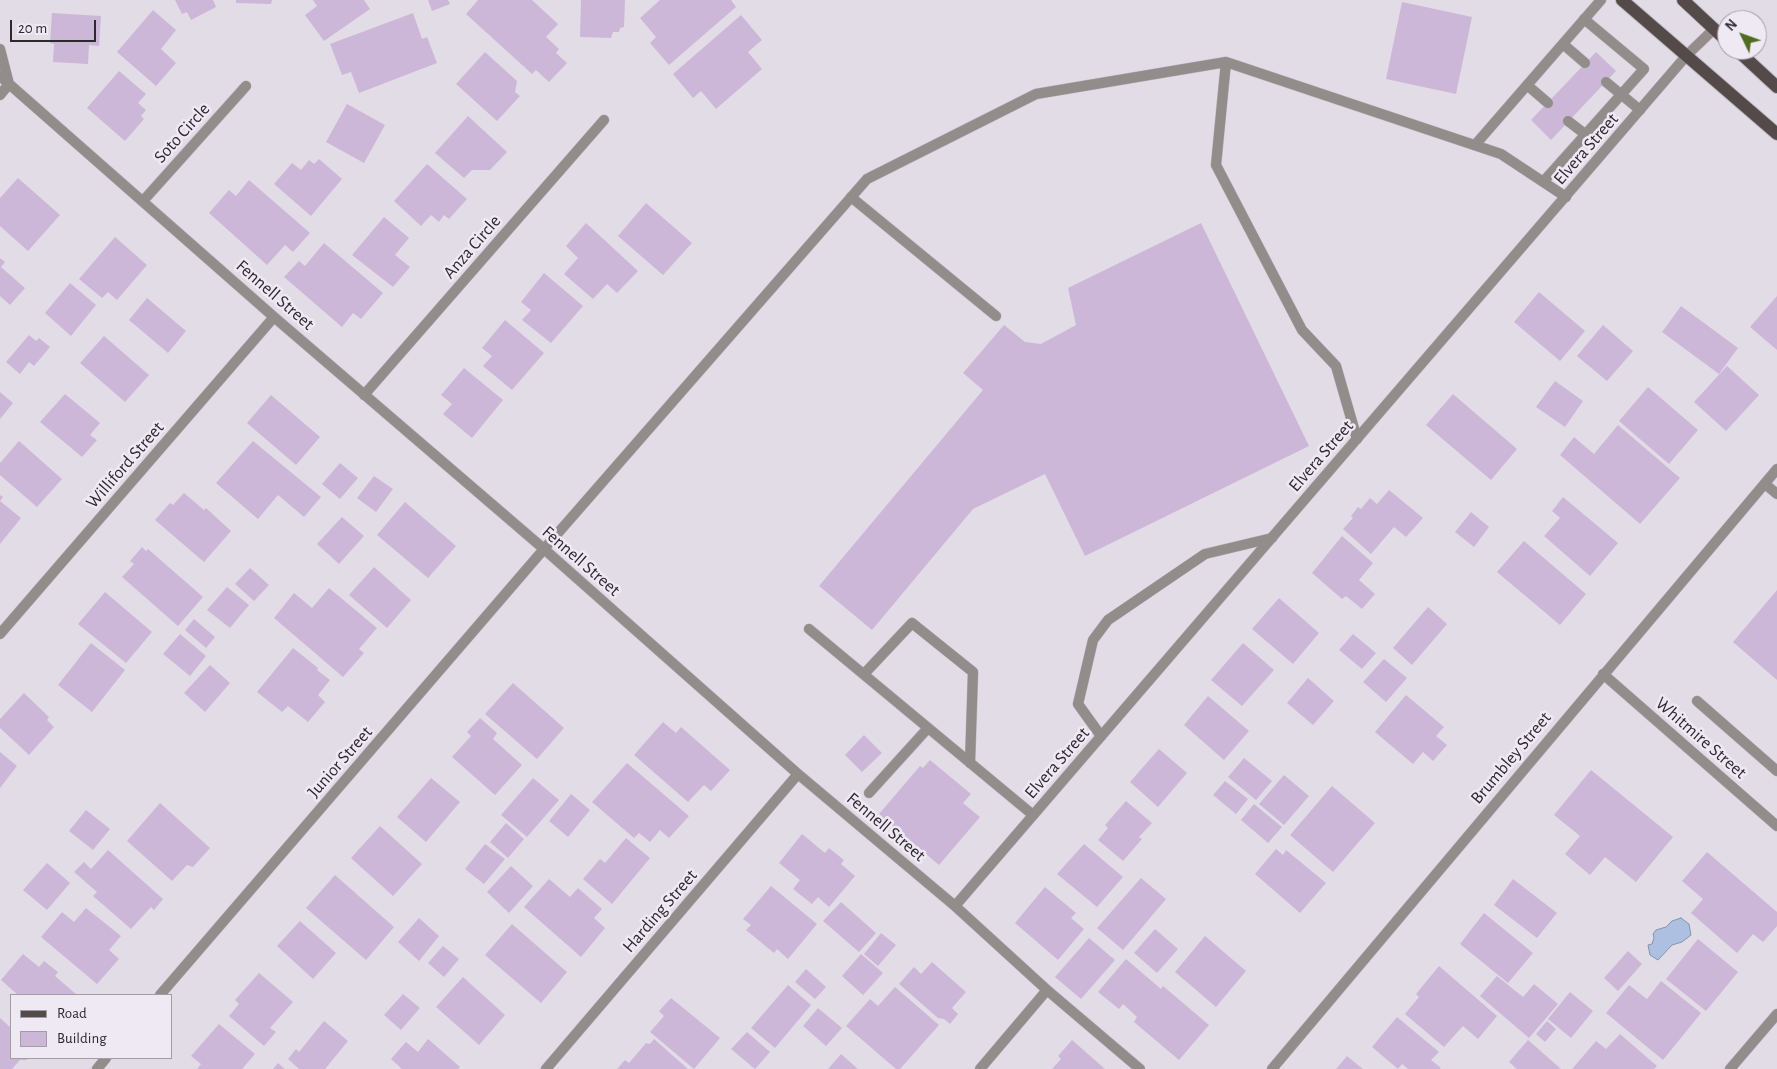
<!DOCTYPE html>
<style>
body{margin:0}
#map{position:relative;width:1777px;height:1069px;overflow:hidden;background:#e2dce6;font-family:"Alegreya Sans",sans-serif}
canvas{display:block}
.legend{position:absolute;left:10px;top:994px;width:162px;height:65px;box-sizing:border-box;background:#efe9f3;border:1px solid #a19da4;margin:0;padding:6px 9px;list-style:none;font-size:15px;color:#2d2a2e}
.legend li{display:flex;align-items:center;gap:10px;height:25px}
.legend b{width:25px;border:1px solid #a19da4}
.north{position:absolute;left:1717px;top:10px;width:50px;height:50px;box-sizing:border-box;background:#efe9f3;border:1px solid #a19da4;border-radius:50%;rotate:312deg;font-size:14px;font-weight:700;line-height:20px;text-align:center;color:#2d2a2e}
.north::after{content:'';display:block;margin:auto;width:18px;height:22px;background:#4f6c20;clip-path:polygon(50% 0,100% 100%,50% 72%,0 100%)}
.scale{position:absolute;left:10px;top:20px;width:86px;height:22px;box-sizing:border-box;border:2px solid #2d2a2e;border-top:0;padding-left:6px;font-size:15px;line-height:18px;white-space:nowrap;color:#2d2a2e;-webkit-text-stroke:4px #efe9f3;paint-order:stroke}
</style>
<div id="map">
<canvas width="1777" height="1069"></canvas>
<ul class="legend">
<li><b style="height:6px;background:#534a49"></b>Road</li>
<li><b style="height:14px;background:#cdb7d8"></b>Building</li>
</ul>
<div class="north">N</div>
<div class="scale">20 m</div>
</div>
<script>
const ctx = document.querySelector('canvas').getContext('2d');
ctx.lineJoin = 'round';
function fillPath(path, color) {
  ctx.fillStyle = color;
  ctx.fill(path, 'evenodd');
}
function toPath(rows) {
  const path = new Path2D();
  for (const r of rows) {
    path.moveTo(r[0], r[1]);
    for (let i = 2; i < r.length; i += 2) path.lineTo(r[i], r[i + 1]);
  }
  return path;
}
function stroke(path, color, width, dash) {
  ctx.strokeStyle = color;
  ctx.lineWidth = width;
  ctx.lineCap = dash ? 'butt' : 'round';
  ctx.setLineDash(dash || []);
  ctx.stroke(path);
}
function write(font, color, halo, rows, align = 'center') {
  ctx.font = font + ' "Alegreya Sans",sans-serif';
  ctx.lineWidth = 5;
  ctx.setLineDash([]);
  ctx.textBaseline = 'middle';
  ctx.strokeStyle = halo;
  ctx.fillStyle = color;
  for (const [text, x, y, turn = 0] of rows) {
    ctx.save();
    ctx.translate(x, y);
    ctx.rotate((+turn || 0) * Math.PI / 180);
    ctx.textAlign = isNaN(turn) ? turn : align;
    if (halo) ctx.strokeText(text, 0, 0);
    ctx.fillText(text, 0, 0);
    ctx.restore();
  }
}
const water = toPath([
 [1681,918,1689,924,1691,935,1682,942,1672,945,1658,960,1650,955,1648,945,1652,944,1654,938,1653,934,1656,930,1666,927,1672,921,1681,918]
]);
const building = toPath([
 [175,0,213,0,216,7,191,20,187,12,182,14],
 [236,0,272,0,271,4,236,3],
 [313,0,364,0,370,9,324,41,305,15,317,6],
 [428,0,448,0,450,4,432,11],
 [478,0,532,0,558,24,546,37,559,49,556,53,567,63,549,82,536,70,532,74,466,14],
 [581,0,625,0,624,27,620,28,619,32,613,32,611,38,580,37],
 [660,0,731,0,736,7,669,65,650,43,656,37,640,18],
 [1402,2,1472,17,1456,94,1386,79],
 [153,10,176,30,161,49,176,63,156,86,117,52],
 [52,13,101,16,99,46,89,45,88,64,53,62,54,44,50,43],
 [413,13,422,39,427,37,437,63,359,93,351,72,342,75,330,44],
 [741,15,762,40,748,52,762,69,716,109,701,91,693,98,673,74],
 [485,52,517,81,515,92,520,96,497,121,456,84],
 [1596,52,1616,71,1551,140,1531,120],
 [119,71,146,94,138,103,146,110,141,116,144,119,125,141,87,108],
 [347,104,385,125,364,163,326,142],
 [468,116,507,152,490,170,472,170,464,178,435,153],
 [319,159,342,179,311,216,274,184,292,163,301,170,309,160,314,164],
 [427,164,467,199,449,219,444,215,439,222,431,215,421,226,394,201],
 [18,178,60,215,28,251,0,226,0,198],
 [249,180,310,233,293,252,285,245,267,265,209,213,229,190,236,196],
 [646,203,692,243,663,275,618,236],
 [384,217,409,238,395,255,410,267,393,287,352,255],
 [586,223,638,271,617,293,607,284,593,299,564,274,578,258,566,246],
 [1201,223,1309,446,1085,556,1045,474,973,509,872,630,819,586,983,390,963,373,1004,325,1025,342,1041,344,1076,325,1068,288],
 [115,237,147,265,117,300,108,292,102,298,79,279],
 [324,243,383,293,361,319,353,313,342,327,284,277,299,261,305,266],
 [0,258,5,262,1,267,25,288,10,305,0,296],
 [544,273,583,306,551,343,522,320,531,310,521,302],
 [70,283,96,305,71,336,45,313],
 [1539,292,1585,331,1560,361,1514,322],
 [1777,296,1777,350,1750,327],
 [147,298,186,331,168,353,129,320],
 [1681,306,1738,348,1719,374,1662,332],
 [505,320,544,353,512,390,483,366,492,356,482,348],
 [1603,325,1633,351,1607,381,1577,356],
 [29,335,36,341,39,338,50,347,34,366,29,362,20,374,6,362],
 [104,336,149,375,125,402,80,363],
 [1727,366,1759,395,1726,431,1694,402],
 [464,368,503,400,472,438,443,414,452,404,441,395],
 [1555,381,1583,401,1565,427,1536,407],
 [1648,387,1698,430,1669,464,1619,421],
 [0,392,13,403,0,419],
 [65,394,100,423,90,435,97,440,82,457,40,422],
 [1453,394,1517,449,1491,480,1426,425],
 [271,395,320,437,296,465,247,423],
 [1618,425,1680,478,1640,524,1560,455,1574,437,1594,454],
 [19,441,62,479,37,507,0,475,0,463],
 [253,441,321,497,304,517,278,495,258,519,216,483],
 [340,463,358,478,340,499,322,484],
 [374,476,393,489,376,512,357,498],
 [1389,490,1423,518,1406,537,1394,527,1371,554,1343,529,1353,518,1351,516,1358,507,1361,509,1370,498,1377,504],
 [184,493,204,510,206,508,231,531,204,562,155,520,170,503,173,505],
 [0,495,3,497,0,501,21,518,0,544],
 [1563,497,1618,543,1590,576,1544,536,1560,518,1552,511],
 [405,502,456,546,428,578,377,535],
 [1471,512,1489,527,1474,547,1455,532],
 [342,517,364,536,339,564,317,544],
 [1342,536,1373,563,1359,580,1375,594,1362,609,1346,596,1342,599,1312,573],
 [1524,541,1586,594,1560,625,1497,572],
 [142,547,146,551,148,549,203,597,178,626,122,577,134,564,130,561],
 [374,567,411,600,387,628,349,595],
 [250,568,269,585,254,601,235,584],
 [227,587,249,605,230,628,207,610],
 [329,588,377,628,359,649,364,653,343,677,274,618,294,593,312,608],
 [1777,590,1777,680,1733,642],
 [105,592,152,632,126,663,78,624],
 [1279,598,1319,633,1293,664,1252,629],
 [1428,607,1447,624,1412,665,1393,648],
 [194,619,215,637,206,648,185,630],
 [180,634,206,656,190,676,163,654],
 [1353,634,1376,653,1362,669,1339,650],
 [91,643,125,670,92,712,58,685],
 [1243,643,1274,670,1242,706,1211,680],
 [293,648,318,668,317,670,330,680,318,695,325,702,308,722,288,706,282,712,257,692],
 [1384,659,1407,678,1386,702,1363,682],
 [210,665,230,683,205,712,184,693],
 [1308,678,1334,701,1313,725,1287,703],
 [513,683,564,728,537,759,485,714],
 [24,693,49,717,47,720,54,727,29,755,0,728,0,719],
 [1406,695,1444,727,1436,736,1447,745,1433,761,1423,752,1413,764,1375,732],
 [1208,696,1249,731,1224,760,1184,725],
 [480,718,497,733,493,739,522,765,495,795,452,757,471,736,467,732],
 [663,722,676,733,681,727,730,770,711,791,704,785,688,802,634,755],
 [864,735,882,753,862,772,845,755],
 [1159,749,1187,773,1158,807,1130,782],
 [0,752,17,766,0,788],
 [1244,758,1272,781,1256,800,1228,777],
 [930,760,971,794,963,803,980,817,939,865,879,814,920,766,923,768],
 [627,763,689,816,669,838,660,830,650,842,639,833,634,838,592,802],
 [1591,770,1673,837,1636,882,1605,857,1590,875,1565,854,1580,836,1554,815],
 [1284,775,1309,796,1284,825,1259,804],
 [431,778,460,802,426,842,397,817],
 [533,778,559,800,527,837,501,815],
 [1225,781,1248,799,1236,814,1213,795],
 [1332,786,1375,823,1333,872,1290,835],
 [571,794,590,810,568,837,549,821],
 [1126,801,1152,823,1139,837,1142,839,1123,861,1098,840,1108,828,1105,825],
 [160,803,210,848,193,867,187,865,172,881,127,841],
 [1254,804,1282,827,1268,843,1241,820],
 [86,810,110,829,93,850,69,831],
 [506,823,524,839,508,858,490,842],
 [380,826,422,864,393,896,351,858],
 [802,834,825,853,829,848,844,860,841,864,855,876,829,907,818,897,812,904,793,889,800,880,779,863],
 [626,838,650,858,612,904,583,879,600,859,605,863],
 [485,844,505,859,484,884,465,869],
 [1084,844,1123,877,1097,907,1057,874],
 [1276,849,1283,855,1286,850,1326,883,1300,913,1255,874],
 [108,850,163,899,154,910,151,907,131,929,93,896,97,892,74,872,84,862,91,869],
 [1707,852,1777,912,1777,926,1763,942,1753,934,1737,953,1691,913,1703,899,1682,881],
 [47,863,70,883,47,910,23,890],
 [511,866,533,886,509,913,487,892],
 [335,875,394,927,366,960,306,908],
 [1141,878,1166,899,1123,950,1097,928],
 [549,879,570,897,578,888,602,909,594,918,605,928,581,957,524,907],
 [1513,879,1557,913,1537,938,1494,905],
 [771,886,817,924,788,959,777,949,774,953,746,930,751,925,743,919],
 [1045,887,1076,913,1071,918,1084,929,1058,960,1015,923],
 [841,902,876,933,859,952,823,921],
 [86,908,121,936,109,950,119,959,97,984,41,937,62,912,74,922],
 [1484,913,1533,953,1508,983,1460,944],
 [419,918,439,936,419,961,398,942],
 [300,921,336,953,313,979,277,946],
 [512,924,567,972,541,1003,485,955],
 [1155,929,1178,949,1157,973,1134,953],
 [881,933,896,945,878,966,864,954],
 [1205,936,1246,971,1216,1007,1175,972],
 [1089,938,1115,960,1081,999,1055,977],
 [1698,939,1738,972,1706,1011,1666,979],
 [443,946,459,959,444,977,428,963],
 [1628,951,1642,964,1618,991,1604,978],
 [23,954,39,967,44,961,58,972,55,976,77,995,18,995,1,980],
 [861,954,883,973,863,995,842,976],
 [1126,959,1161,989,1163,986,1209,1025,1179,1060,1134,1022,1137,1017,1123,1004,1119,1009,1098,992],
 [932,962,966,992,952,1008,958,1014,950,1024,944,1019,938,1018,899,984,914,967,921,974],
 [1439,966,1497,1016,1478,1039,1463,1026,1444,1047,1405,1014,1419,997,1416,994],
 [806,969,826,987,815,999,795,982],
 [259,973,293,1002,270,1028,276,1032,264,1046,229,1016,239,1004,235,1000],
 [1497,976,1523,997,1534,984,1558,1004,1529,1038,1480,996],
 [463,977,505,1015,479,1045,436,1007],
 [1661,981,1701,1013,1663,1060,1606,1013,1629,985,1647,999],
 [788,985,811,1005,775,1048,751,1028],
 [895,987,939,1025,900,1069,896,1069,846,1026,870,999,878,1006],
 [1570,992,1593,1011,1571,1038,1548,1019],
 [403,994,420,1008,401,1030,384,1015],
 [671,998,720,1038,694,1069,650,1032,664,1016,659,1011],
 [818,1008,842,1028,826,1046,803,1026],
 [1397,1017,1439,1052,1431,1060,1441,1068,1440,1069,1408,1069,1402,1064,1398,1069,1372,1047],
 [0,1018,11,1028,11,1058,28,1058,27,1060,20,1060,12,1069,0,1069],
 [324,1021,348,1041,325,1069,299,1069,288,1059,296,1049,299,1052],
 [1547,1021,1556,1029,1545,1042,1536,1034],
 [219,1024,255,1054,242,1069,197,1069,201,1064,191,1056],
 [747,1032,770,1052,755,1069,731,1049],
 [1620,1034,1657,1066,1654,1069,1572,1069,1596,1041,1606,1049],
 [428,1039,460,1067,458,1069,402,1069,391,1059,406,1042,418,1052],
 [654,1039,688,1069,617,1069,625,1060,629,1063,646,1043,650,1044],
 [1072,1040,1105,1069,1052,1069,1061,1059,1058,1056],
 [1528,1040,1561,1069,1517,1069,1509,1062],
 [841,1054,858,1069,828,1069],
 [1347,1056,1363,1069,1336,1069],
 [278,1063,285,1069,273,1069]
]);
const lane = toPath([
 [1563,44,1585,63],
 [1226,62,1216,165,1302,330,1336,366,1357,439],
 [1606,82,1640,110],
 [1527,85,1548,103],
 [1568,121,1585,134],
 [1475,145,1601,0],
 [1543,182,1644,69,1584,19],
 [851,197,996,316],
 [1765,484,1777,494],
 [544,549,867,179,1036,94,1226,62,1501,154,1566,197],
 [809,629,1033,815],
 [864,674,912,623,973,672,970,763],
 [1697,701,1777,771],
 [1101,736,1078,704,1093,640,1108,620,1205,554,1272,538],
 [869,793,928,728]
]);
const street = toPath([
 [0,49,9,84,0,95],
 [0,76,274,317,544,549,798,774,955,906,1047,990,1140,1069],
 [143,201,246,86],
 [364,395,604,120],
 [0,634,274,317],
 [1603,674,1777,826],
 [955,906,1687,55,1714,29],
 [160,995,544,549],
 [97,1069,106,1058],
 [546,1069,798,774],
 [980,1069,1047,990],
 [1272,1069,1777,469],
 [1730,1069,1777,1014]
]);
const primary = toPath([
 [1622,0,1777,134],
 [1683,0,1727,41],
 [1737,50,1777,87]
]);
const streetNames = [
 ["Soto Circle",182,133,-48],
 ["Elvera Street",1586,149,-49],
 ["Anza Circle",472,247,-49],
 ["Fennell Street",275,295,41],
 ["Elvera Street",1321,456,-49],
 ["Williford Street",125,465,-49],
 ["Fennell Street",581,561,41],
 ["Whitmire Street",1701,738,41],
 ["Brumbley Street",1511,758,-50],
 ["Junior Street",340,762,-49],
 ["Elvera Street",1057,763,-49],
 ["Fennell Street",886,827,40],
 ["Harding Street",660,911,-49]
];
fillPath(water, '#adc0e2');
stroke(water, '#8793ac', 1);
fillPath(building, '#cdb7d8');
stroke(lane, '#beb8c1', 11);
stroke(street, '#beb8c1', 11);
stroke(primary, '#beb8c1', 14);
stroke(lane, '#928c8b', 10);
stroke(street, '#928c8b', 10);
stroke(primary, '#534a49', 12);
write('18px', '#2d2a2e', '#efe9f3', streetNames);
</script>
